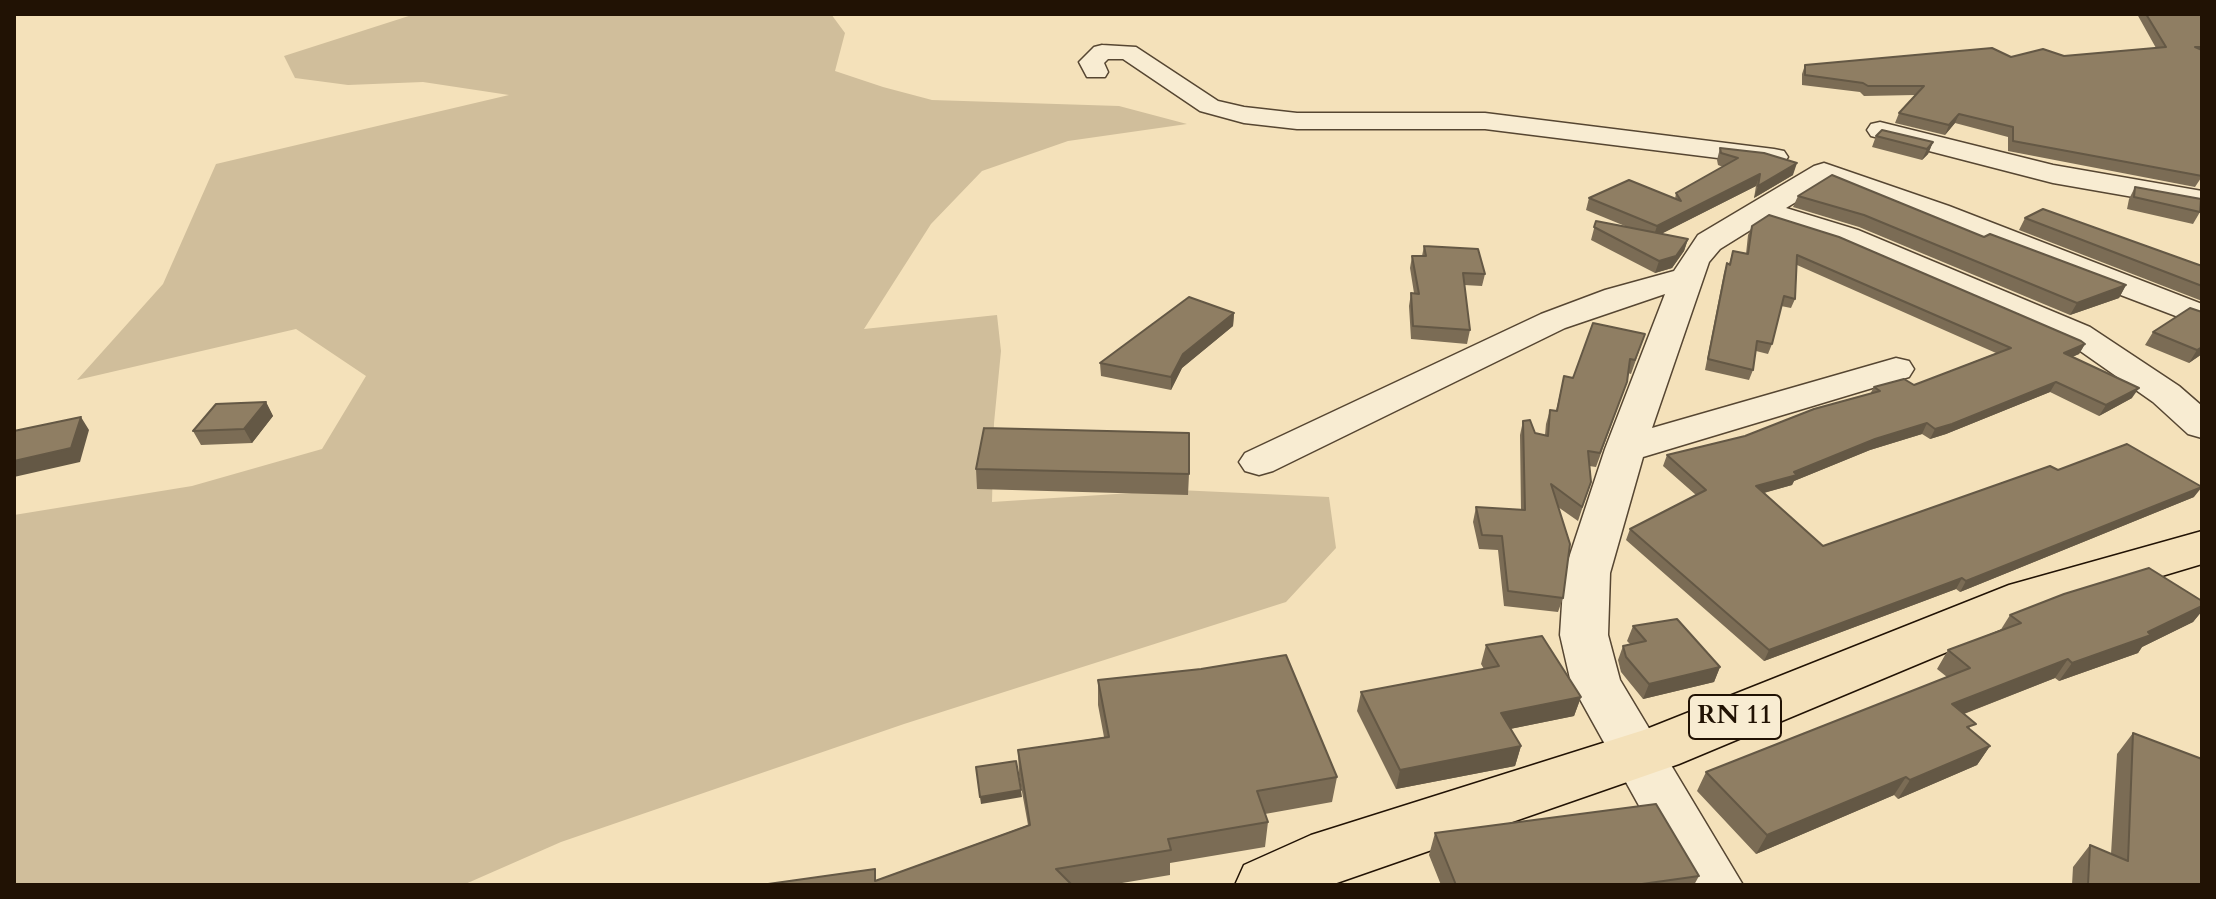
<!DOCTYPE html>
<style>
body{margin:0}
#map{position:relative;width:2216px;height:899px;overflow:hidden;background:#f4e1ba;font-family:Cardo,serif}
canvas{display:block}
.frame{position:absolute;inset:0;border:16px solid #211204;pointer-events:none}
</style>
<div id="map">
<canvas width="2216" height="899"></canvas>
<div class="frame"></div>
</div>
<script>
const ctx = document.querySelector('canvas').getContext('2d');
ctx.lineJoin = 'round';
function fillPath(path, color) {
  ctx.fillStyle = color;
  ctx.fill(path, 'evenodd');
}
function toPath(rows) {
  const path = new Path2D();
  for (const r of rows) {
    path.moveTo(r[0], r[1]);
    for (let i = 2; i < r.length; i += 2) path.lineTo(r[i], r[i + 1]);
  }
  return path;
}
function stroke(path, color, width, dash) {
  ctx.strokeStyle = color;
  ctx.lineWidth = width;
  ctx.lineCap = dash ? 'butt' : 'round';
  ctx.setLineDash(dash || []);
  ctx.stroke(path);
}
function write(font, color, halo, rows, align = 'center') {
  ctx.font = font + ' Cardo,serif';
  ctx.lineWidth = 6;
  ctx.setLineDash([]);
  ctx.textBaseline = 'middle';
  ctx.strokeStyle = halo;
  ctx.fillStyle = color;
  for (const [text, x, y, turn = 0] of rows) {
    ctx.save();
    ctx.translate(x, y);
    ctx.rotate((+turn || 0) * Math.PI / 180);
    ctx.textAlign = isNaN(turn) ? turn : align;
    if (halo) ctx.strokeText(text, 0, 0);
    ctx.fillText(text, 0, 0);
    ctx.restore();
  }
}
const green = toPath([
 [415,14,831,14,845,33,835,71,883,87,932,100,1119,106,1187,124,1068,141,982,171,931,224,864,329,997,315,1001,351,994,423,992,502,1178,490,1329,497,1336,548,1286,602,904,724,561,842,463,885,14,885,14,515,192,486,322,449,366,376,296,329,77,380,163,284,216,164,509,95,423,82,348,85,295,78,284,56]
]);
const minor = toPath([
 [1102,45,1136,47,1218,101,1244,107,1297,113,1485,113,1774,149,1784,151,1788,157,1784,163,1774,165,1485,129,1297,129,1244,123,1200,111,1123,59,1108,59,1104,63,1108,72,1105,77,1087,77,1079,62,1094,47,1102,45],
 [1880,122,2053,165,2202,191,2202,209,2053,183,1871,136,1867,130,1871,124,1880,122],
 [1824,163,1949,206,2202,304,2202,326,1827,183,1786,208,1858,230,2090,327,2179,386,2202,406,2202,438,2188,434,2153,402,2066,341,1836,244,1765,221,1720,249,1709,262,1652,428,1896,358,1909,361,1914,369,1909,377,1643,457,1610,573,1608,635,1620,680,1743,885,1683,885,1571,683,1560,635,1564,573,1605,449,1665,294,1565,328,1273,471,1259,475,1245,471,1239,462,1245,453,1541,314,1605,290,1674,271,1698,235,1814,166,1824,163]
]);
const major = toPath([
 [2202,531,2202,564,2045,611,1679,764,1331,885,1235,885,1244,865,1311,835,1644,730,2009,585,2202,531]
]);
const wall = toPath([
 [2137,14,2202,14,2202,180,2201,178,2195,187,2008,151,2008,137,1955,123,1945,135,1895,123,1899,113,1915,95,1864,96,1860,92,1802,85,1802,74,1805,65,2064,56,2156,48],
 [1876,136,1933,142,1928,154,1922,160,1872,147],
 [1720,148,1793,175,1754,198,1756,186,1661,234,1688,239,1684,251,1672,268,1655,273,1591,240,1596,221,1625,226,1586,210,1589,198,1675,199,1676,193,1723,167,1718,165,1717,160],
 [2135,187,2200,212,2193,224,2127,209,2129,199],
 [1798,196,1984,237,2126,285,2119,298,2070,315,1859,227,1793,207],
 [2025,218,2202,266,2202,301,2019,230],
 [1752,226,2085,344,2079,354,2072,357,2132,398,2099,416,2050,392,1946,434,1930,439,1922,434,1870,450,1794,481,1792,485,1764,493,1823,546,2058,470,2194,497,1960,592,1956,589,1764,661,1626,540,1630,529,1696,495,1663,466,1667,455,1745,436,1870,394,1874,387,1914,385,1996,353,1797,265,1795,299,1791,308,1781,306,1772,344,1768,354,1756,351,1753,370,1749,380,1705,370,1724,273,1727,263,1729,264,1733,251,1746,254,1748,235],
 [1424,246,1485,274,1482,286,1464,285,1470,330,1467,344,1411,339,1409,306,1411,293,1414,293,1410,268,1412,256,1422,256],
 [2202,312,2202,354,2189,363,2145,345,2153,332],
 [1234,313,1233,326,1182,368,1171,390,1101,376,1100,363],
 [1645,334,1631,374,1628,373,1622,396,1596,467,1589,466,1591,482,1578,521,1558,507,1563,598,1558,612,1504,606,1498,550,1479,549,1473,522,1476,507,1521,510,1520,435,1523,421,1535,433,1545,435,1546,424,1550,410,1556,411,1564,376,1573,378],
 [266,402,273,416,252,443,201,445,193,431],
 [976,469,1189,474,1188,495,977,489],
 [2202,601,2202,611,2193,622,2142,647,2138,653,2059,681,2055,678,1964,714,1971,731,1990,746,1977,765,1898,799,1894,795,1756,854,1697,791,1706,772,1947,677,1937,669,1948,650,2000,631,2010,615],
 [1633,626,1720,667,1714,682,1643,699,1621,672,1618,660,1623,646,1630,644,1627,641],
 [1486,645,1581,697,1574,716,1510,729,1521,746,1515,766,1396,789,1357,711,1361,692,1484,669,1481,664],
 [1098,680,1337,777,1332,802,1265,814,1268,822,1265,847,1170,863,1170,875,1110,885,761,885,877,880,1028,825,1019,775,1018,750,1104,737,1098,705],
 [2133,733,2202,885,2072,885,2073,867,2090,845,2111,854,2117,754],
 [1435,833,1699,876,1694,885,1441,885,1429,855]
]);
const shadedWall = toPath([
 [1959,114,1955,123,1945,135,1949,125],
 [1933,142,1928,154,1922,160,1927,149],
 [1797,163,1793,175,1754,198,1758,186],
 [1760,174,1756,186,1653,238,1657,226],
 [1688,239,1684,251,1672,268,1655,273,1659,261],
 [2126,285,2119,298,2070,315,2077,303],
 [1234,313,1233,326,1182,368,1171,390,1171,377,1183,354],
 [2085,344,2079,354,2058,363,2064,353],
 [2202,347,2202,354,2189,363,2197,350],
 [2056,382,2050,392,1946,434,1930,439,1935,429],
 [2139,388,2132,398,2099,416,2106,405],
 [266,402,273,416,252,443,244,429],
 [81,417,89,430,80,462,14,477,14,461],
 [1927,423,1922,434,1870,450,1794,481,1792,485,1752,496,1756,486,1875,439],
 [2202,487,2194,497,1960,592,1966,581],
 [1962,578,1956,589,1764,661,1769,650],
 [2202,606,2202,611,2193,622,2142,647,2138,653,2059,681,2072,663,2148,632],
 [2068,659,2055,678,1940,723,1952,704],
 [1720,667,1714,682,1643,699,1649,684],
 [1581,697,1574,716,1495,732,1501,713],
 [1521,746,1515,766,1396,789,1400,770],
 [1990,746,1977,765,1898,799,1910,780],
 [1906,777,1894,795,1756,854,1767,835],
 [1021,790,1022,797,981,804,980,797]
]);
const building = toPath([
 [2146,14,2202,14,2202,47,2195,47,2202,50,2202,176,2013,141,2013,127,1959,114,1949,125,1899,113,1924,86,1868,86,1863,83,1805,75,1805,65,1992,48,2011,57,2043,49,2064,56,2166,47,2146,14],
 [1882,130,1933,142,1927,149,1876,136,1882,130],
 [1720,148,1764,153,1797,163,1758,186,1760,174,1657,226,1589,198,1629,180,1681,201,1676,193,1738,158,1721,153,1720,148],
 [1832,175,1984,237,1990,234,2126,285,2077,303,1864,215,1798,196,1832,175],
 [2135,187,2201,199,2200,212,2134,197,2135,187],
 [2043,209,2202,266,2202,286,2025,218,2043,209],
 [1769,215,1839,237,2081,341,2085,344,2064,353,2139,388,2106,405,2056,382,1952,424,1935,429,1927,423,1875,439,1794,472,1797,475,1756,486,1823,546,2050,466,2058,470,2127,444,2202,487,1966,581,1962,578,1769,650,1630,529,1706,490,1667,455,1745,436,1814,409,1880,391,1874,387,1904,379,1914,385,2011,348,1797,255,1795,299,1784,296,1772,344,1757,341,1753,370,1708,359,1727,263,1730,265,1733,251,1748,254,1752,226,1769,215],
 [1596,221,1688,239,1676,256,1659,261,1594,227,1596,221],
 [1424,246,1478,249,1485,274,1463,273,1470,330,1413,326,1411,293,1419,294,1412,256,1426,256,1424,246],
 [1189,297,1234,313,1183,354,1171,377,1100,363,1189,297],
 [2190,308,2202,312,2202,347,2197,350,2153,332,2190,308],
 [1593,323,1645,334,1635,360,1630,359,1627,382,1600,453,1588,451,1591,482,1582,507,1551,484,1570,544,1563,598,1508,591,1502,536,1482,535,1476,507,1525,510,1523,421,1530,420,1535,433,1548,436,1550,410,1557,411,1564,376,1573,378,1593,323],
 [266,402,244,429,193,431,216,404,266,402],
 [81,417,71,448,14,461,14,431,81,417],
 [984,428,1189,433,1189,474,976,469,984,428],
 [2149,568,2202,601,2202,606,2148,632,2151,635,2072,663,2068,659,1952,704,1976,724,1967,727,1990,746,1910,780,1906,777,1767,835,1706,772,1970,668,1948,650,2021,623,2010,615,2064,594,2149,568],
 [1677,619,1720,667,1649,684,1626,657,1623,646,1646,641,1633,626,1677,619],
 [1542,636,1581,697,1501,713,1521,746,1400,770,1361,692,1499,666,1486,645,1542,636],
 [1286,655,1337,777,1257,791,1268,822,1168,839,1171,850,1056,869,1072,885,761,885,875,869,875,881,1030,825,1018,750,1109,737,1098,680,1201,669,1286,655],
 [2133,733,2202,759,2202,885,2088,885,2090,845,2128,861,2133,733],
 [1016,761,1021,790,980,797,976,767,1016,761],
 [1656,804,1699,876,1635,885,1456,885,1435,833,1656,804]
]);
const shields = [
 [1735,717,92]
];
const shieldNames = [
 ["RN 11",1735,717]
];
fillPath(green, '#d0be9b');
stroke(minor, '#564632', 3);
stroke(major, '#211204', 3);
fillPath(minor, '#f8ecd2');
fillPath(major, '#f4e1ba');
fillPath(wall, '#7b6c55');
fillPath(shadedWall, '#645845');
fillPath(building, '#8f7e63');
stroke(building, '#645845', 2);
for (const [x, y, w] of shields) {
  const box = new Path2D();
  box.roundRect(x - w / 2, y - 22, w, 44, 6);
  ctx.fillStyle = '#f8ecd2';
  ctx.fill(box);
  stroke(box, '#211204', 2);
}
write('bold 26px', '#211204', null, shieldNames);
</script>
